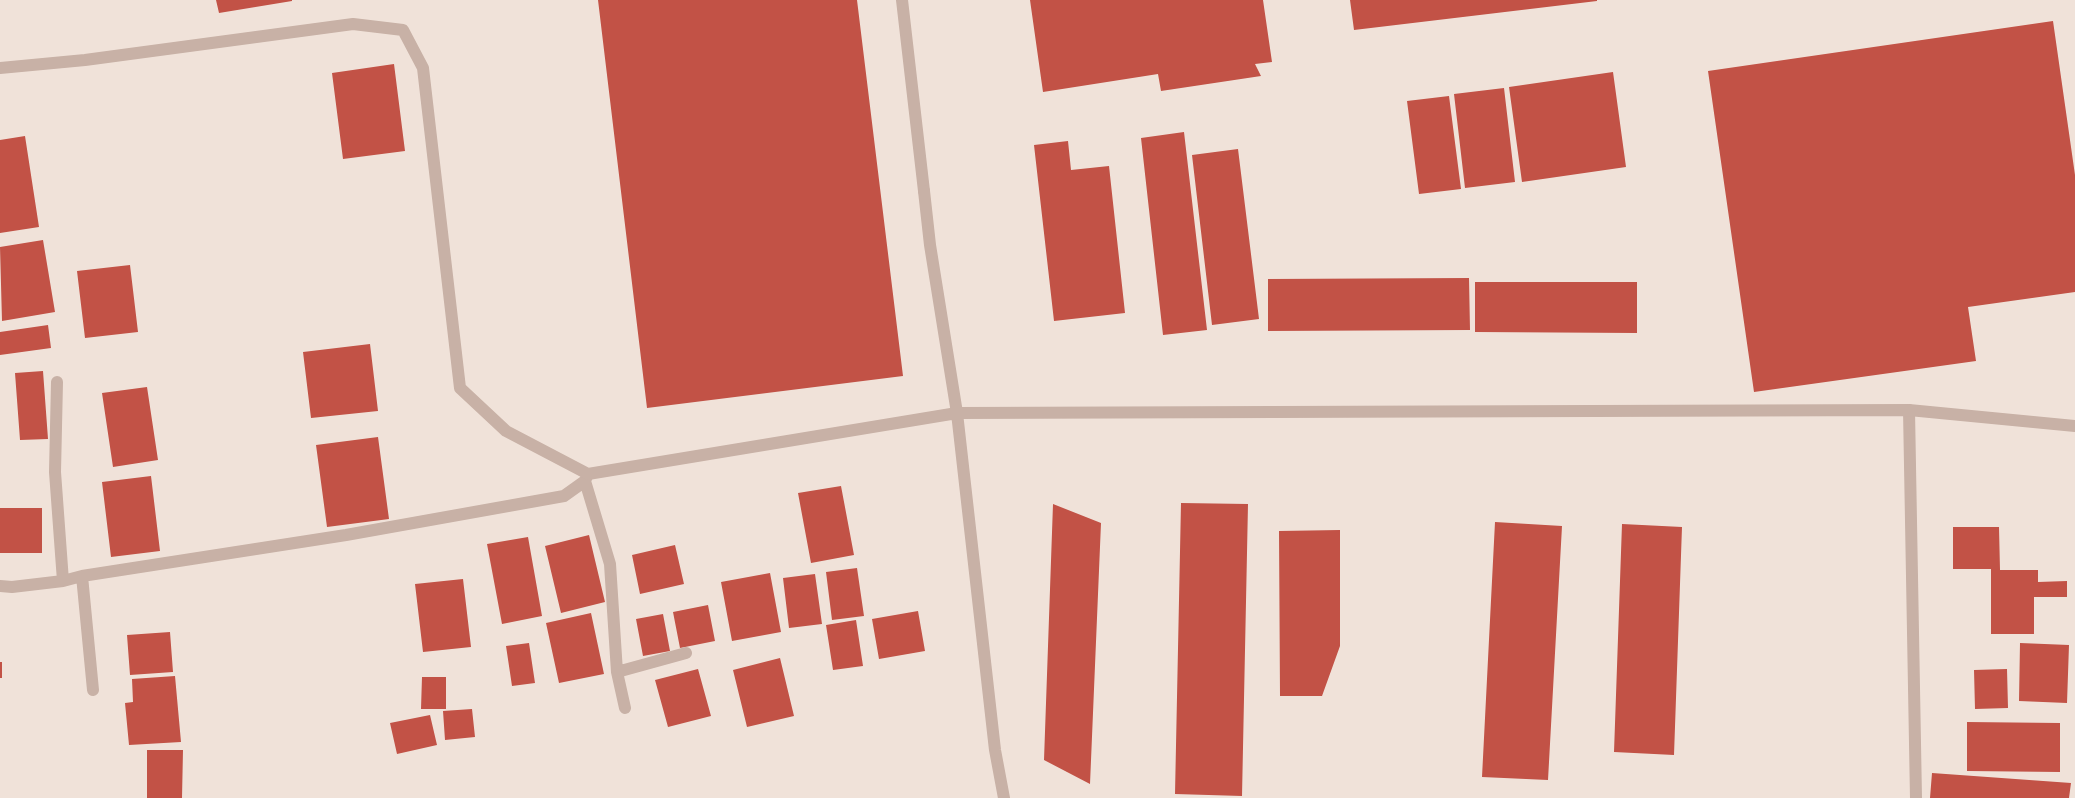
<!DOCTYPE html>
<style>
body{margin:0}
canvas{display:block;background:#f0e2d9}
</style>
<canvas width="2075" height="798"></canvas>
<script>
const ctx = document.querySelector('canvas').getContext('2d');
ctx.lineJoin = 'round';
function fillPath(path, color) {
  ctx.fillStyle = color;
  ctx.fill(path, 'evenodd');
}
function toPath(rows) {
  const path = new Path2D();
  for (const r of rows) {
    path.moveTo(r[0], r[1]);
    for (let i = 2; i < r.length; i += 2) path.lineTo(r[i], r[i + 1]);
  }
  return path;
}
function stroke(path, color, width, dash) {
  ctx.strokeStyle = color;
  ctx.lineWidth = width;
  ctx.lineCap = dash ? 'butt' : 'round';
  ctx.setLineDash(dash || []);
  ctx.stroke(path);
}
const building = toPath([
 [216,0,292,0,292,1,219,13],
 [598,0,857,0,903,376,647,408],
 [1030,0,1263,0,1272,62,1255,64,1261,76,1161,91,1158,74,1043,92],
 [1350,0,1597,0,1597,1,1354,30],
 [2053,21,2075,175,2075,292,1968,307,1976,361,1754,392,1708,71],
 [394,64,405,151,343,159,332,73],
 [1613,72,1626,167,1522,182,1509,87],
 [1504,88,1515,182,1465,188,1454,94],
 [1449,96,1461,189,1419,194,1407,101],
 [1184,132,1207,330,1163,335,1141,138],
 [25,136,39,227,0,233,0,140],
 [1068,141,1071,170,1109,166,1125,313,1054,321,1034,145],
 [1238,149,1259,319,1212,325,1192,155],
 [43,240,55,312,2,321,0,247],
 [130,265,138,332,85,338,77,271],
 [1469,278,1470,330,1268,331,1268,279],
 [1475,282,1637,282,1637,333,1475,332],
 [48,325,51,348,0,355,0,332],
 [370,344,378,411,311,418,303,352],
 [43,371,48,439,20,440,15,373],
 [147,387,158,460,113,467,102,393],
 [378,437,389,519,327,527,316,445],
 [151,476,160,551,111,557,102,482],
 [841,486,854,555,811,563,798,493],
 [1181,503,1248,504,1242,796,1175,794],
 [1053,504,1101,523,1090,784,1044,760],
 [0,508,42,508,42,553,0,553],
 [1495,522,1562,526,1548,780,1482,777],
 [1622,524,1682,527,1674,755,1614,752],
 [1953,527,1999,527,2000,570,2038,570,2038,582,2067,581,2067,597,2034,597,2034,634,1991,634,1991,569,1953,569],
 [1340,530,1340,646,1322,696,1280,696,1279,531],
 [589,535,605,602,561,613,545,546],
 [528,537,542,616,502,624,487,544],
 [675,545,684,584,640,594,632,555],
 [857,568,864,616,832,620,826,572],
 [770,573,781,632,732,641,721,582],
 [815,574,822,624,789,628,783,578],
 [463,579,471,647,423,652,415,584],
 [708,605,715,641,680,648,673,612],
 [918,611,925,651,879,659,872,619],
 [591,613,604,674,559,683,546,623],
 [663,614,670,651,643,656,636,619],
 [856,620,863,666,833,670,826,625],
 [170,632,173,672,130,675,127,635],
 [529,643,535,683,512,686,506,646],
 [2020,643,2069,645,2067,703,2019,701],
 [780,658,794,716,747,727,733,670],
 [0,662,2,662,2,678,0,678],
 [698,669,711,716,668,727,655,680],
 [2007,669,2008,708,1975,709,1974,670],
 [175,676,181,742,129,745,125,703,133,702,132,679],
 [422,677,446,677,446,709,421,709],
 [472,709,475,737,445,740,443,711],
 [430,715,437,745,397,754,390,723],
 [1967,722,2060,723,2060,772,1967,771],
 [147,750,183,750,182,798,147,798],
 [1932,773,2071,783,2069,798,1930,798]
]);
const service = toPath([
 [902,0,924,191]
]);
const minor = toPath([
 [57,382,55,472,63,581],
 [1909,410,1916,798],
 [585,481,610,564,617,672,625,708],
 [82,576,93,690],
 [0,586,12,587,63,581,82,576,346,535,564,496,585,481,588,474],
 [617,672,686,653]
]);
const tertiary = toPath([
 [0,68,85,60,353,24,403,30,423,68,460,388,506,431,588,474,957,413,1909,410,2075,426],
 [924,191,930,245,957,413,995,750,1004,798]
]);
fillPath(building, '#c25246');
stroke(service, '#c8b1a6', 12);
stroke(minor, '#c8b1a6', 12);
stroke(tertiary, '#c8b1a6', 12);
</script>
